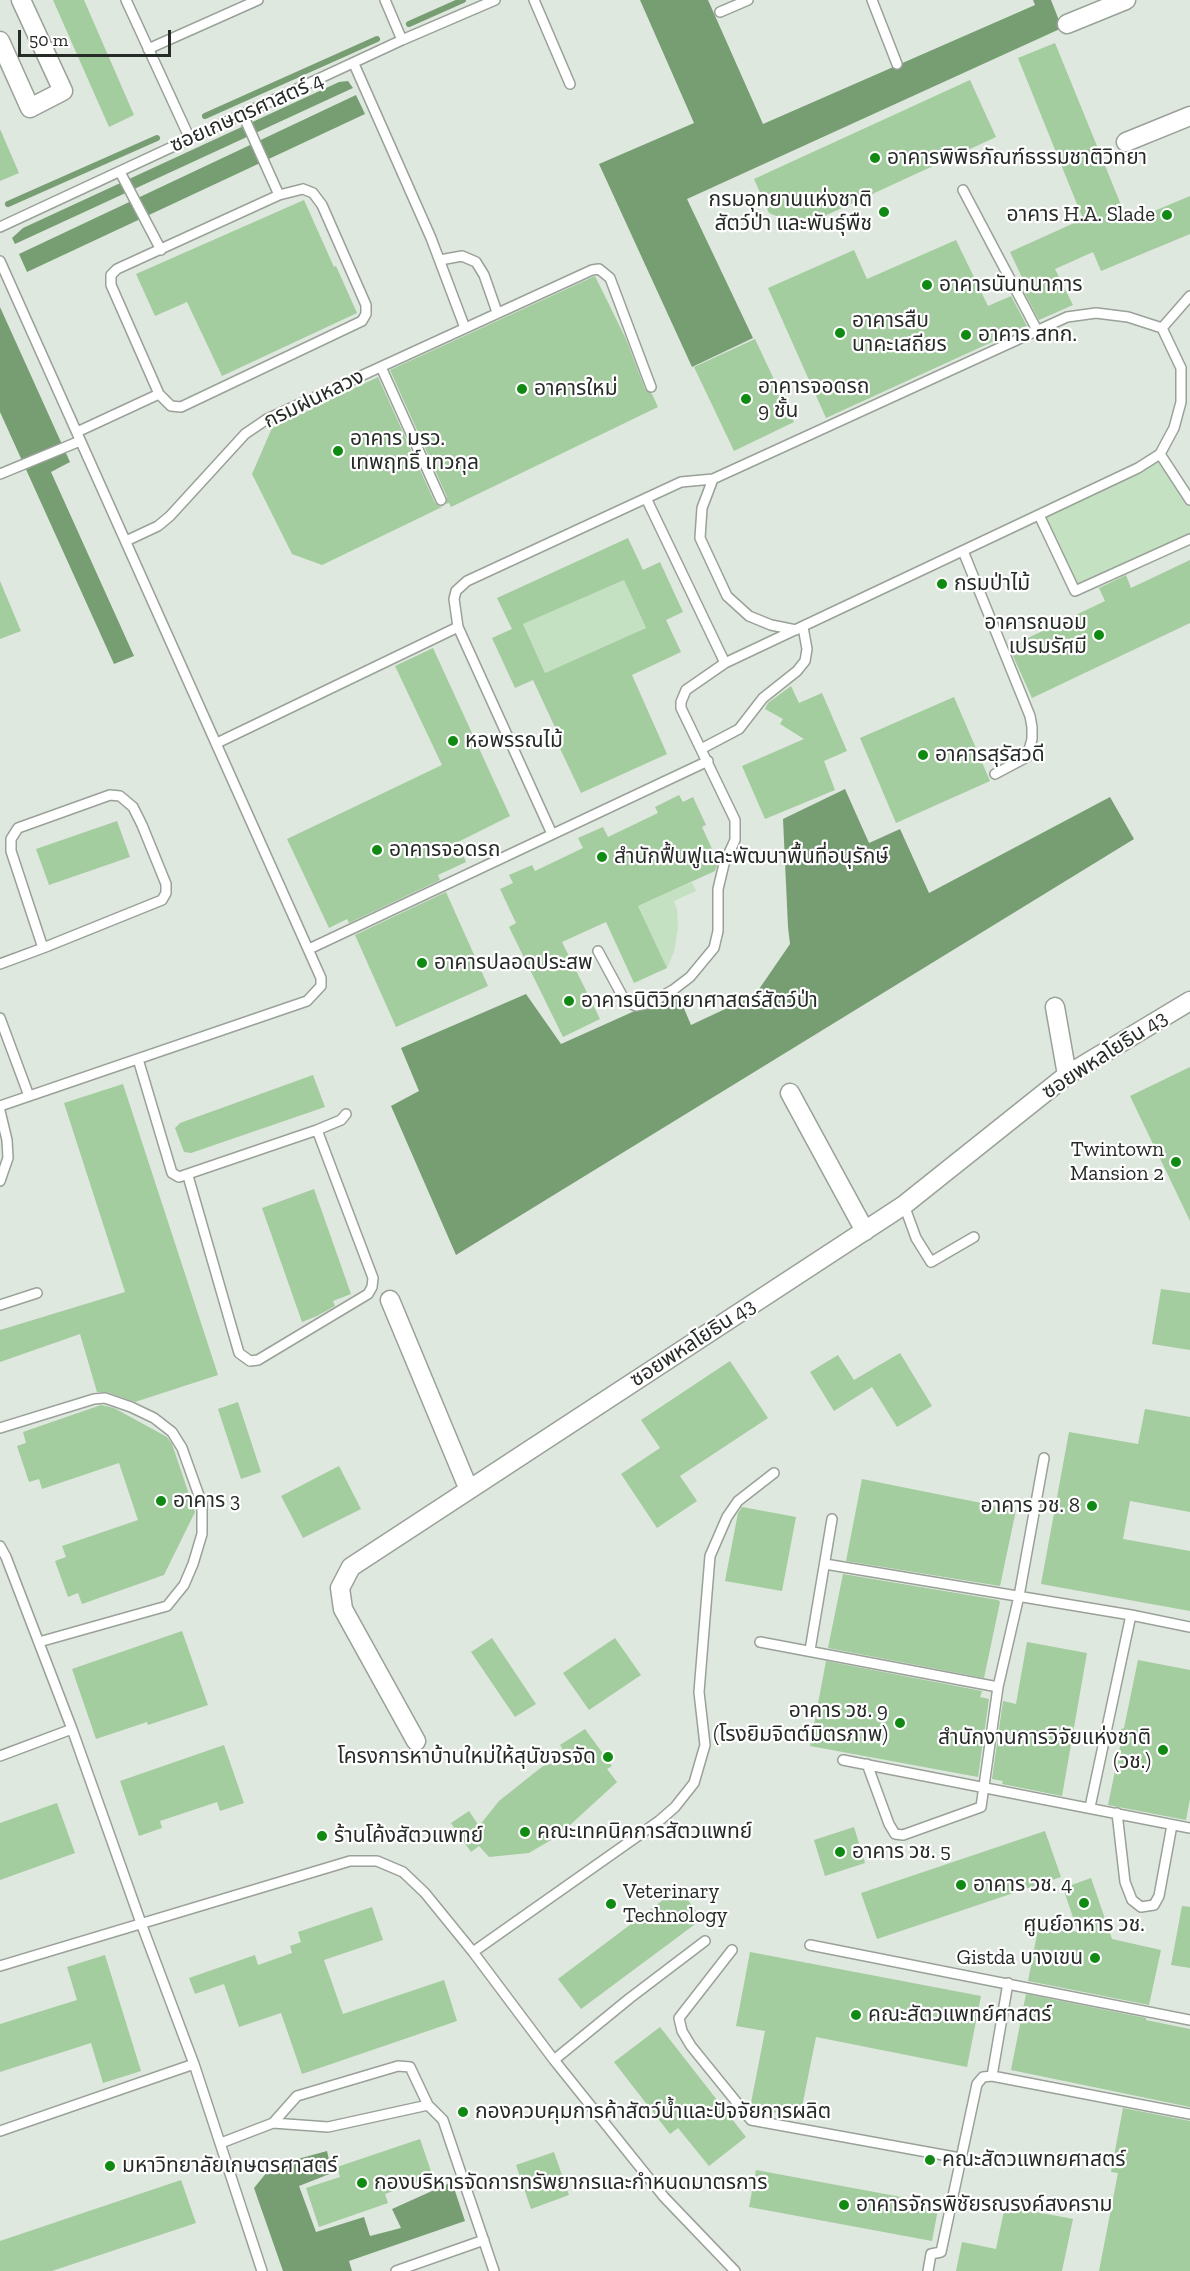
<!DOCTYPE html>
<meta charset="utf-8">
<style>
body{margin:0}
#map{position:relative;width:1190px;height:2271px;overflow:hidden;background:#dfe8de;font-family:"Zilla Slab",serif}
canvas{display:block}
.scale{position:absolute;left:18px;top:30px;width:153px;height:27px;box-sizing:border-box;border:3px solid #272b27;border-top:0;padding-left:8px;font-size:18px;line-height:21px;white-space:nowrap;color:#272b27;-webkit-text-stroke:4px #fff;paint-order:stroke}
</style>
<div id="map">
<canvas width="1190" height="2271"></canvas>
<div class="scale">50 m</div>
</div>
<script>
const ctx = document.querySelector('canvas').getContext('2d');
ctx.lineJoin = 'round';
function fillPath(path, color) {
  ctx.fillStyle = color;
  ctx.fill(path, 'evenodd');
}
function toPath(rows) {
  const path = new Path2D();
  for (const r of rows) {
    path.moveTo(r[0], r[1]);
    for (let i = 2; i < r.length; i += 2) path.lineTo(r[i], r[i + 1]);
  }
  return path;
}
function stroke(path, color, width, dash) {
  ctx.strokeStyle = color;
  ctx.lineWidth = width;
  ctx.lineCap = dash ? 'butt' : 'round';
  ctx.setLineDash(dash || []);
  ctx.stroke(path);
}
function write(font, color, halo, rows, align = 'center') {
  ctx.font = font + ' "Zilla Slab","Noto Sans Thai",serif';
  ctx.lineWidth = 4.5;
  ctx.setLineDash([]);
  ctx.textBaseline = 'middle';
  ctx.strokeStyle = halo;
  ctx.fillStyle = color;
  for (const [text, x, y, turn = 0] of rows) {
    ctx.save();
    ctx.translate(x, y);
    ctx.rotate((+turn || 0) * Math.PI / 180);
    ctx.textAlign = isNaN(turn) ? turn : align;
    if (halo) ctx.strokeText(text, 0, 0);
    ctx.fillText(text, 0, 0);
    ctx.restore();
  }
}
const green = toPath([
 [1160,454,1190,500,1190,539,1075,591,1039,515],
 [624,580,646,628,545,673,523,624],
 [692,882,696,891,674,901,677,909,678,928,674,952,667,968,638,906]
]);
const water = toPath([
 [640,0,708,0,763,124,1035,5,1033,0,1051,0,1062,28,687,199,753,338,692,367,599,164,694,123],
 [348,81,353,88,15,244,12,238,23,228,339,82],
 [356,95,365,114,27,272,19,254],
 [0,307,70,462,51,472,134,656,114,664,0,412],
 [845,789,869,843,900,829,929,893,1110,797,1134,839,456,1255,391,1106,419,1091,401,1048,526,994,561,1044,677,992,691,1025,755,995,790,944,788,927,783,819],
 [327,2151,332,2173,299,2186,316,2232,364,2217,370,2236,401,2228,392,2209,452,2182,465,2221,349,2261,352,2271,283,2271,254,2188,272,2166]
]);
const stream = toPath([
 [409,24,463,0],
 [205,116,377,39],
 [8,204,157,138]
]);
const building = toPath([
 [53,0,84,0,134,115,109,127],
 [1055,43,1128,222,1190,196,1190,234,1101,271,1093,252,1055,269,1073,305,1039,320,1023,290,1027,288,1010,252,1083,219,1018,58],
 [970,80,996,137,792,231,786,220,769,213,754,179],
 [0,129,19,173,0,181],
 [304,200,334,267,336,266,357,313,222,376,187,302,155,316,136,274],
 [956,240,988,306,1011,296,1027,326,826,418,768,288,854,250,867,279],
 [595,276,626,339,645,389,652,394,658,407,451,507,449,503,446,504,447,497,390,370],
 [755,339,794,422,734,451,694,367],
 [378,377,435,503,442,507,322,565,292,554,252,474,272,428],
 [628,538,643,570,660,562,683,612,666,620,681,652,632,675,667,754,581,793,556,740,560,738,533,680,515,688,492,638,512,629,497,598],
 [624,580,646,628,545,673,523,624],
 [1190,560,1190,623,1032,698,1009,647,1105,601,1099,588,1126,575,1131,588],
 [0,581,21,631,0,639],
 [433,648,510,816,458,842,466,862,438,875,440,880,349,923,347,919,329,928,287,839,442,765,395,666],
 [791,686,799,703,822,693,847,751,824,761,835,790,765,819,742,766,804,739,780,724,783,719,765,709,768,703],
 [954,697,990,781,896,823,860,738],
 [679,795,683,802,693,797,706,825,702,827,718,862,715,871,638,906,667,968,634,983,606,922,562,942,600,1019,563,1037,509,927,516,923,500,889,513,883,509,875,532,865,535,871,583,848,578,838,603,827,608,837,658,813,655,807],
 [117,821,130,857,49,885,36,849],
 [446,892,488,986,396,1027,355,935],
 [1190,1067,1190,1221,1130,1096],
 [313,1075,325,1107,191,1153,184,1152,175,1128,180,1123],
 [123,1084,218,1375,135,1402,107,1392,97,1392,80,1334,0,1362,0,1330,125,1292,64,1103],
 [314,1189,351,1294,333,1301,335,1306,317,1316,302,1322,262,1208],
 [1161,1289,1190,1293,1190,1350,1152,1344],
 [900,1353,932,1406,897,1427,872,1387,834,1411,810,1372,838,1355,854,1380],
 [730,1361,768,1418,680,1476,697,1501,657,1528,621,1474,660,1448,641,1420],
 [238,1402,261,1472,241,1479,218,1409],
 [101,1405,114,1408,167,1437,172,1444,195,1512,164,1575,82,1604,78,1593,68,1597,55,1561,66,1557,62,1546,138,1520,119,1463,42,1489,39,1479,29,1482,17,1446,26,1443,23,1432],
 [1145,1409,1190,1417,1190,1512,1130,1501,1123,1539,1190,1551,1190,1611,1041,1584,1069,1432,1138,1444],
 [339,1466,361,1509,303,1538,281,1496],
 [862,1479,1016,1510,1000,1586,846,1561],
 [742,1507,796,1517,782,1591,725,1581,738,1513],
 [843,1574,998,1600,1000,1602,984,1678,828,1648],
 [182,1631,208,1705,148,1725,147,1722,96,1739,72,1669],
 [492,1638,536,1704,515,1717,471,1652],
 [615,1638,641,1675,589,1710,563,1673],
 [1027,1642,1087,1653,1062,1796,1002,1784,1003,1781,992,1779,1003,1701,1016,1704],
 [1138,1660,1190,1670,1190,1799,1186,1820,1108,1805,1121,1742,1113,1733,1124,1728],
 [826,1661,982,1691,980,1697,989,1699,978,1777,810,1746],
 [585,1729,612,1766,607,1769,617,1782,558,1836,529,1853,489,1857,479,1846,471,1852,451,1823,469,1811,479,1826,499,1801,543,1766,569,1759,560,1745],
 [224,1745,244,1803,220,1811,217,1802,160,1821,162,1828,139,1836,120,1781],
 [57,1803,75,1853,0,1880,0,1823],
 [854,1827,865,1863,825,1876,814,1840],
 [1045,1831,1061,1877,877,1939,861,1893],
 [1091,1878,1112,1939,1161,1950,1149,2005,1028,1981,1039,1924,1078,1932,1063,1888],
 [679,1888,702,1919,581,2009,558,1979],
 [1182,1906,1190,1907,1190,1968,1171,1965],
 [372,1907,383,1940,324,1960,343,2014,444,1980,457,2021,302,2074,281,2013,239,2027,224,1984,195,1994,189,1978,255,1955,258,1965,292,1953,290,1946,301,1942,298,1932],
 [750,1952,981,1996,967,2067,816,2037,800,2117,750,2108,765,2031,736,2026],
 [105,1955,141,2071,103,2083,91,2043,0,2072,0,2024,77,2000,67,1967],
 [1026,1994,1146,2018,1146,2020,1190,2029,1190,2107,1011,2070],
 [660,2027,746,2137,709,2166,678,2128,670,2134,614,2062],
 [1123,2108,1190,2121,1190,2271,1099,2271,1118,2173,1111,2172],
 [420,2139,433,2177,385,2194,388,2203,319,2227,306,2188,340,2177,337,2167],
 [554,2152,569,2195,531,2209,516,2165],
 [756,2170,939,2204,932,2241,749,2207],
 [181,2180,196,2223,52,2271,0,2271,0,2241],
 [1005,2206,1073,2219,1062,2271,956,2271,962,2242,996,2249]
]);
const lane = toPath([
 [126,0,190,139],
 [385,0,402,40],
 [534,0,570,84],
 [872,0,897,64],
 [720,12,748,0],
 [148,49,258,0],
 [354,64,431,238,465,328],
 [243,115,279,195],
 [120,172,161,250],
 [303,189,313,193,322,205,366,305,366,314,362,321,181,407,171,406,159,394,111,285,111,275,117,269,279,195,303,189],
 [963,190,1037,330],
 [0,227,402,40,495,0],
 [440,260,462,256,476,262,484,275,497,312],
 [0,261,321,978,321,986,307,1001,0,1106],
 [1162,328,1190,296],
 [381,367,441,500],
 [77,432,159,394],
 [1160,454,1190,500],
 [0,474,80,441],
 [713,479,702,508,700,538,727,596,749,616,771,625,796,630],
 [646,498,725,663],
 [1039,515,1075,591,1190,539],
 [126,541,158,526,170,516,245,434,267,419,592,270,599,269,610,278,651,387],
 [963,551,1030,716,1032,727,1032,739,1027,757,995,774],
 [217,743,458,627],
 [701,749,739,729,763,698,797,671,805,661,807,649,803,627],
 [552,834,458,627,454,599,456,591,467,581,681,482,713,479,1067,317,1096,313,1128,317,1162,328,1181,368,1181,402,1174,428,1160,454,1138,468,725,663,686,690,681,702,681,708,735,820,735,840,724,864,718,889,718,931,714,948,690,977,673,990,650,1003,636,1006,625,1001,598,951],
 [309,949,708,761],
 [0,964,43,948,11,851,11,839,18,828,110,795,120,796,133,807,142,825,166,884,166,893,162,900,43,948],
 [0,1018,29,1096],
 [138,1059,172,1173,179,1177,317,1130,341,1120,346,1114],
 [0,1111,7,1140,8,1158,0,1181],
 [188,1176,239,1353,250,1361,258,1360,368,1294,372,1287,373,1278,317,1130],
 [904,1205,916,1238,931,1262,974,1237],
 [0,1305,37,1293],
 [0,1428,94,1399,105,1398,131,1407,154,1418,172,1432,182,1448,202,1504,202,1534,193,1564,184,1585,167,1606,39,1642],
 [0,1546,6,1557,72,1729,141,1923,194,2064,262,2271],
 [825,1564,1131,1615,1190,1627],
 [760,1642,998,1687],
 [810,1650,832,1519],
 [0,1756,72,1729],
 [843,1760,1190,1828],
 [867,1764,889,1824,895,1834,903,1835,981,1807,998,1687,1019,1596,1044,1458],
 [1090,1807,1131,1615],
 [1117,1813,1125,1882,1132,1900,1141,1907,1154,1905,1159,1896,1172,1825],
 [810,1945,1190,2020],
 [732,1950,679,2018,682,2031,691,2046,751,2120,960,2158],
 [473,1952,659,1821,675,1807,694,1783,705,1745,699,1692,710,1556,727,1517,738,1501,774,1473],
 [0,1966,350,1861,377,1861,403,1872,425,1893,473,1952,554,2060,664,2197,735,2271],
 [554,2060,630,1998,705,1941],
 [992,2076,1008,1983],
 [273,2123,328,2127,428,2105,443,2120,494,2271],
 [0,2131,194,2064],
 [221,2143,273,2123,297,2096,398,2066,410,2067,428,2105],
 [396,2271,484,2240],
 [928,2271,931,2254,941,2252,977,2084,983,2077,992,2076,1190,2114]
]);
const street = toPath([
 [1067,24,1126,0],
 [0,41,30,108,63,91,21,0],
 [1126,142,1190,116],
 [1055,1007,1067,1075],
 [790,1093,865,1231],
 [390,1300,469,1490],
 [416,1741,343,1609,340,1588,351,1567,904,1205,1067,1075,1190,1001]
]);
const markers = [
 [875,158,6,"#108a12"],
 [884,212,6,"#108a12"],
 [1167,215,6,"#108a12"],
 [927,285,6,"#108a12"],
 [840,333,6,"#108a12"],
 [966,335,6,"#108a12"],
 [522,389,6,"#108a12"],
 [746,399,6,"#108a12"],
 [338,451,6,"#108a12"],
 [942,584,6,"#108a12"],
 [1099,635,6,"#108a12"],
 [453,741,6,"#108a12"],
 [923,755,6,"#108a12"],
 [377,850,6,"#108a12"],
 [602,857,6,"#108a12"],
 [422,963,6,"#108a12"],
 [569,1001,6,"#108a12"],
 [1176,1162,6,"#108a12"],
 [161,1501,6,"#108a12"],
 [1092,1506,6,"#108a12"],
 [900,1723,6,"#108a12"],
 [1163,1750,6,"#108a12"],
 [608,1757,6,"#108a12"],
 [525,1832,6,"#108a12"],
 [322,1836,6,"#108a12"],
 [840,1852,6,"#108a12"],
 [961,1885,6,"#108a12"],
 [1084,1903,6,"#108a12"],
 [611,1904,6,"#108a12"],
 [1095,1958,6,"#108a12"],
 [856,2015,6,"#108a12"],
 [463,2112,6,"#108a12"],
 [930,2160,6,"#108a12"],
 [110,2166,6,"#108a12"],
 [362,2183,6,"#108a12"],
 [844,2205,6,"#108a12"]
];
const streetNames = [
 ["ซอยเกษตรศาสตร์ 4",247,113,-24],
 ["กรมฝนหลวง",314,399,-26],
 ["ซอยพหลโยธิน 43",1105,1055,-33],
 ["ซอยพหลโยธิน 43",693,1343,-33]
];
const poiNames = [
 ["อาคารพิพิธภัณฑ์ธรรมชาติวิทยา",887,158],
 ["กรมอุทยานแห่งชาติ",872,200,"right"],
 ["สัตว์ป่า และพันธุ์พืช",872,224,"right"],
 ["อาคาร H.A. Slade",1155,215,"right"],
 ["อาคารนันทนาการ",939,285],
 ["อาคารสืบ",852,321],
 ["นาคะเสถียร",852,345],
 ["อาคาร สทก.",978,335],
 ["อาคารจอดรถ",758,387],
 ["9 ชั้น",758,411],
 ["อาคารใหม่",534,389],
 ["อาคาร มรว.",350,439],
 ["เทพฤทธิ์ เทวกุล",350,463],
 ["กรมป่าไม้",954,584],
 ["อาคารถนอม",1087,623,"right"],
 ["เปรมรัศมี",1087,647,"right"],
 ["หอพรรณไม้",465,741],
 ["อาคารสุรัสวดี",935,755],
 ["อาคารจอดรถ",389,850],
 ["สำนักฟื้นฟูและพัฒนาพื้นที่อนุรักษ์",614,857],
 ["อาคารปลอดประสพ",434,963],
 ["อาคารนิติวิทยาศาสตร์สัตว์ป่า",581,1001],
 ["Twintown",1164,1150,"right"],
 ["Mansion 2",1164,1174,"right"],
 ["อาคาร 3",173,1501],
 ["อาคาร วช. 8",1080,1506,"right"],
 ["อาคาร วช. 9",888,1711,"right"],
 ["(โรงยิมจิตต์มิตรภาพ)",888,1735,"right"],
 ["สำนักงานการวิจัยแห่งชาติ",1151,1738,"right"],
 ["(วช.)",1151,1762,"right"],
 ["โครงการหาบ้านใหม่ให้สุนัขจรจัด",596,1757,"right"],
 ["คณะเทคนิคการสัตวแพทย์",537,1832],
 ["ร้านโค้งสัตวแพทย์",334,1836],
 ["อาคาร วช. 5",852,1852],
 ["อาคาร วช. 4",973,1885],
 ["Veterinary",623,1892],
 ["Technology",623,1916],
 ["ศูนย์อาหาร วช.",1084,1925,"center"],
 ["Gistda บางเขน",1083,1958,"right"],
 ["คณะสัตวแพทย์ศาสตร์",868,2015],
 ["กองควบคุมการค้าสัตว์น้ำและปัจจัยการผลิต",475,2112],
 ["คณะสัตวแพทยศาสตร์",942,2160],
 ["มหาวิทยาลัยเกษตรศาสตร์",122,2166],
 ["กองบริหารจัดการทรัพยากรและกำหนดมาตรการ",374,2183],
 ["อาคารจักรพิชัยรณรงค์สงคราม",856,2205]
];
fillPath(green, '#c4e2c1');
fillPath(water, '#779e73');
stroke(stream, '#779e73', 6);
fillPath(building, '#a3cc9f');
stroke(lane, '#99a198', 12);
stroke(street, '#99a198', 21);
stroke(lane, '#fff', 9);
stroke(street, '#fff', 18);
for (const [x, y, r, color] of markers) {
  const dot = new Path2D();
  dot.arc(x, y, r, 0, 2 * Math.PI);
  ctx.fillStyle = color;
  ctx.fill(dot);
  stroke(dot, '#fff', 2);
}
write('21px', '#272b27', '#fff', streetNames);
write('21px', '#272b27', '#fff', poiNames, 'left');
</script>
